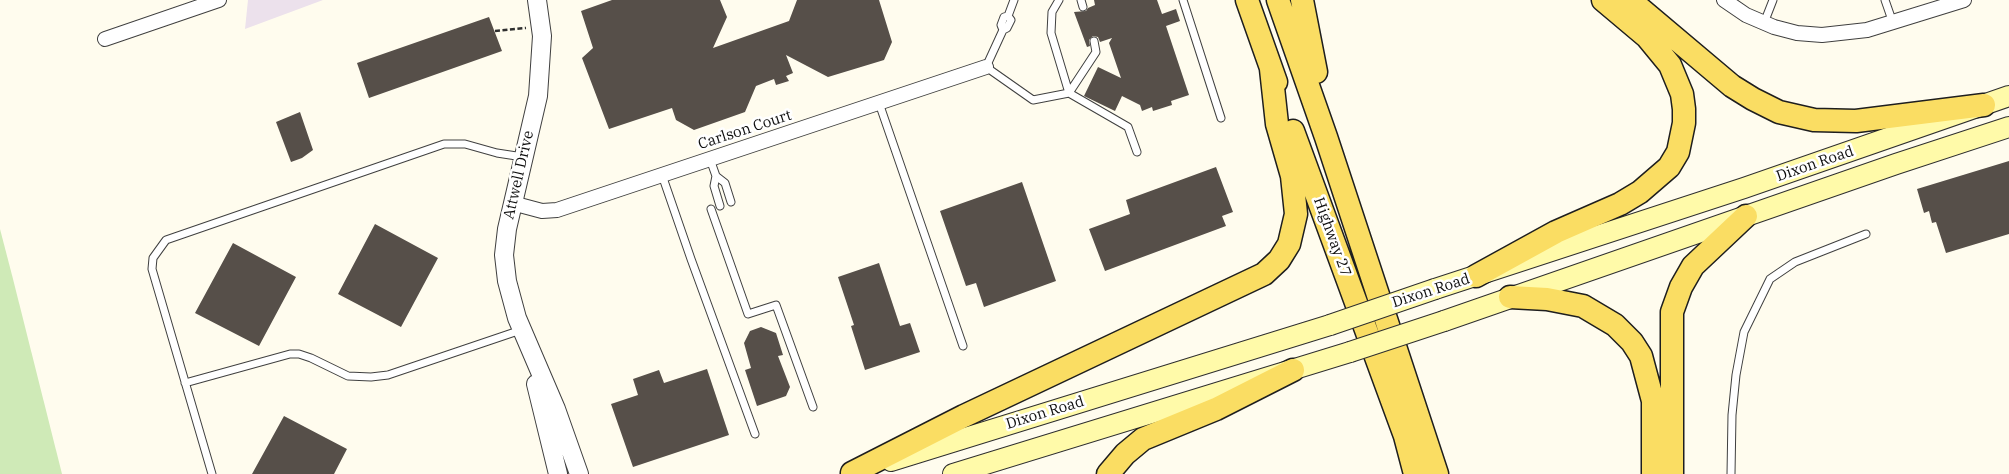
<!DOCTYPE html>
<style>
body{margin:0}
canvas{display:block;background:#fffcee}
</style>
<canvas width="2009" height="474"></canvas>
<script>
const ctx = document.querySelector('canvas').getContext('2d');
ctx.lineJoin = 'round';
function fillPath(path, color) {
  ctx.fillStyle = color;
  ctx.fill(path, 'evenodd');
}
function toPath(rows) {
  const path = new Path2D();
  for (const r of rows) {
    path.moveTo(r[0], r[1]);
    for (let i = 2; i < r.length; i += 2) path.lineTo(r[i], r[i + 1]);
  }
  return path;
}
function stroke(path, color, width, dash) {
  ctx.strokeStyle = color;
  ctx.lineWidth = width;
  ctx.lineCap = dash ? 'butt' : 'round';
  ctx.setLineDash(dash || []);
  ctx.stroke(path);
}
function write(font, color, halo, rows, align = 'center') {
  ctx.font = font + ' "IBM Plex Serif",serif';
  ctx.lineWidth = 5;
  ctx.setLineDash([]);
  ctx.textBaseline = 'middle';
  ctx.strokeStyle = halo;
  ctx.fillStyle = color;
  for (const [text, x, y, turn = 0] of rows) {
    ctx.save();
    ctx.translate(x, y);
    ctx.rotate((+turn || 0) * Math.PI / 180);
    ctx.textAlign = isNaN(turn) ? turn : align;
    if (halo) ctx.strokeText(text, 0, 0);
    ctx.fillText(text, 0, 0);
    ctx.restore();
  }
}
const industrial = toPath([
 [248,0,323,0,245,29]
]);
const green = toPath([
 [0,229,13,279,62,474,0,474]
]);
const building = toPath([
 [612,0,720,0,727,17,713,48,789,21,797,0,879,0,892,42,884,60,828,77,786,55,793,73,786,76,789,81,776,85,774,79,756,86,745,112,694,130,676,120,672,108,609,129,582,58,593,48,581,11],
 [1094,0,1157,0,1162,14,1176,9,1180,21,1166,26,1189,95,1171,101,1172,105,1153,111,1152,107,1142,111,1140,105,1122,96,1115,111,1084,96,1098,67,1121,78,1109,43,1112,38,1100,42,1098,37,1093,36,1089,40,1090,46,1087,47,1074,12,1086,11,1088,8,1095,5],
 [489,17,502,51,369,98,357,63],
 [300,112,313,150,302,158,291,162,276,122],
 [2009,161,2009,234,1946,253,1936,222,1932,223,1929,211,1924,213,1917,189],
 [1216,167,1233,212,1222,216,1226,226,1105,271,1089,229,1130,214,1126,200],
 [1022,182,1056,281,984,307,976,283,966,286,940,211],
 [375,224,438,258,401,327,338,294],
 [233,243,296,277,259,346,195,313],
 [879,263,900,326,910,323,920,352,865,370,851,326,854,325,838,277],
 [761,327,776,333,783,355,778,356,790,387,786,396,757,406,745,370,751,368,744,343,750,331],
 [707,369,729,435,633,467,611,404,638,395,633,379,659,370,664,383],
 [284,416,347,449,334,474,252,474]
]);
const path = toPath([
 [495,31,526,28]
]);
const service = toPath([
 [1014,0,1008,16,1011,20,1007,28,1003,30,986,67,1033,100,1069,93,1128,127,1137,152],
 [1059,0,1052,12,1051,33,1069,93],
 [1081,0,1083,7],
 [1183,0,1221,118],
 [1885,0,1893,23],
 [1764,23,1773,0],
 [1003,30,1001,25,1004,17,1008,16],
 [1069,93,1096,52,1094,41],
 [879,103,963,346],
 [710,159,716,176,714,186,720,206],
 [662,175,691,259,755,434],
 [716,176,725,183,731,202],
 [711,209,748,314,776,305,813,407],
 [185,383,290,354,299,354,311,358,348,376,371,377,388,375,521,330],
 [212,474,152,269,153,258,166,240,444,144,465,144,497,153,523,157],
 [1731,474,1732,415,1736,375,1744,332,1770,279,1795,262,1866,234]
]);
const minor = toPath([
 [1724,0,1746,15,1774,27,1797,33,1822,35,1867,30,1964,0],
 [105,39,219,0],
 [512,203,542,211,557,210,986,67]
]);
const tertiary = toPath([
 [537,0,542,36,538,96,507,229,504,255,507,281,517,318,556,409,579,474],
 [536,384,558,474]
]);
const secondary = toPath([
 [1435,289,1744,188,2009,96],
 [1444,321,1896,164,2009,127],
 [891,461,1330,325],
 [953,474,1350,352]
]);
const primary = toPath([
 [1247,0,1276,82],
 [1278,0,1326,137,1437,474],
 [1302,0,1316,72],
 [1630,0,1732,86,1753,99,1779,112,1814,120,1856,121,1984,105],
 [1293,131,1405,436,1415,474],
 [1476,276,1556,232,1620,204,1640,192,1669,167,1678,152,1684,123,1684,109,1682,94,1670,65,1647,37,1603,0],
 [1510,297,1547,299,1583,306,1615,325,1632,342,1641,356,1653,401,1653,474],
 [852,473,964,416,1264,274,1279,260,1289,244,1296,214,1292,176,1277,124,1271,69],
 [1108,474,1125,454,1143,439,1216,409,1293,370],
 [1672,474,1672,312,1681,287,1693,266,1746,216]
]);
const secondaryBridge = toPath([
 [1330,325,1435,289],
 [1350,352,1444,321]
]);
const streetNames = [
 ["Carlson Court",745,130,-18],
 ["Dixon Road",1815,164,-19],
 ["Attwell Drive",519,175,-77],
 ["Highway 27",1332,237,70],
 ["Dixon Road",1431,291,-18],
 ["Dixon Road",1045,413,-17]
];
fillPath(industrial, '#ece1ec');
fillPath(green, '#cfeab7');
fillPath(building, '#564f49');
stroke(service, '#404040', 9);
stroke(minor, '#404040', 16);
stroke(tertiary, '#404040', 20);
stroke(secondary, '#2f2f2f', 22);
stroke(primary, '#1e1e1e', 25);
stroke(path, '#2f2f2f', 2.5, [5, 2.5]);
stroke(service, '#fff', 7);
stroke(minor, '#fff', 14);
stroke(tertiary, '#fff', 18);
stroke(secondary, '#fffaa9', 20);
stroke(primary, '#fadd63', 22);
stroke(secondaryBridge, '#2f2f2f', 22, []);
stroke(secondaryBridge, '#fffaa9', 20);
write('15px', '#0d0d0d', '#fff', streetNames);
</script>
